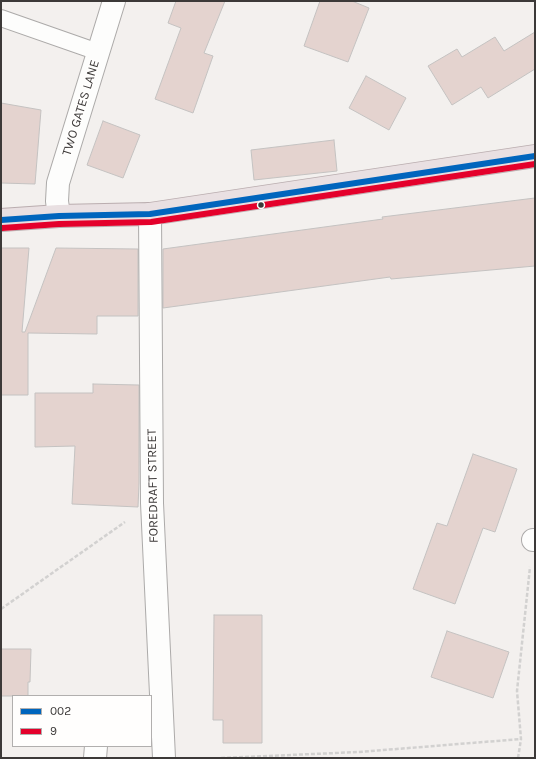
<!DOCTYPE html>
<style>
body{margin:0}
#map{position:relative;width:536px;height:759px;overflow:hidden;background:#f3f0ee;font-family:Karla,sans-serif}
canvas{display:block}
.frame{position:absolute;inset:0;border:2px solid #3c3938;pointer-events:none}
.legend{position:absolute;left:12px;top:695px;width:140px;height:52px;box-sizing:border-box;background:#fffefd;border:1px solid #b1afae;margin:0;padding:5px 7px;list-style:none;font-size:12px;color:#3c3938}
.legend li{display:flex;align-items:center;gap:8px;height:20px}
.legend b{width:20px;border:1px solid #b1afae}
</style>
<div id="map">
<canvas width="536" height="759"></canvas>
<div class="frame"></div>
<ul class="legend">
<li><b style="height:5px;background:#0065bd"></b>002</li>
<li><b style="height:5px;background:#e4002b"></b>9</li>
</ul>
</div>
<script>
const ctx = document.querySelector('canvas').getContext('2d');
ctx.lineJoin = 'round';
function fillPath(path, color) {
  ctx.fillStyle = color;
  ctx.fill(path, 'evenodd');
}
function toPath(rows) {
  const path = new Path2D();
  for (const r of rows) {
    path.moveTo(r[0], r[1]);
    for (let i = 2; i < r.length; i += 2) path.lineTo(r[i], r[i + 1]);
  }
  return path;
}
function stroke(path, color, width, dash) {
  ctx.strokeStyle = color;
  ctx.lineWidth = width;
  ctx.lineCap = dash ? 'butt' : 'round';
  ctx.setLineDash(dash || []);
  ctx.stroke(path);
}
function write(font, color, halo, rows, align = 'center') {
  ctx.font = font + ' Karla,sans-serif';
  ctx.lineWidth = 3;
  ctx.setLineDash([]);
  ctx.textBaseline = 'middle';
  ctx.strokeStyle = halo;
  ctx.fillStyle = color;
  for (const [text, x, y, turn = 0] of rows) {
    ctx.save();
    ctx.translate(x, y);
    ctx.rotate((+turn || 0) * Math.PI / 180);
    ctx.textAlign = isNaN(turn) ? turn : align;
    if (halo) ctx.strokeText(text, 0, 0);
    ctx.fillText(text, 0, 0);
    ctx.restore();
  }
}
const building = toPath([
 [176,1,225,1,204,53,213,56,193,113,155,99,181,28,168,23,176,1],
 [320,1,352,1,369,8,348,62,304,46,320,1],
 [535,32,535,69,488,98,481,87,452,105,428,66,457,49,462,57,495,37,504,51,535,32],
 [366,76,406,98,389,130,349,108,366,76],
 [1,103,41,110,35,184,1,183,1,103],
 [103,121,140,135,123,178,87,165,103,121],
 [334,140,337,171,254,180,251,150,334,140],
 [535,198,535,266,391,279,390,277,163,308,163,249,383,219,382,217,535,198],
 [1,248,29,248,22,332,25,332,56,248,138,249,138,316,97,316,97,334,28,333,28,395,1,395,1,248],
 [93,384,139,385,139,483,138,507,72,504,75,446,35,447,35,393,93,393,93,384],
 [473,454,517,469,495,532,483,528,455,604,413,589,437,523,447,526,473,454],
 [214,615,262,615,262,743,223,743,223,720,213,720,214,615],
 [447,631,509,652,493,698,431,677,447,631],
 [1,649,31,649,30,682,28,682,28,696,1,696,1,649]
]);
const path = toPath([
 [1,609,125,522],
 [221,758,359,752,521,739],
 [518,758,521,739,517,691,530,567]
]);
const service = toPath([
 [1,18,98,52]
]);
const minor = toPath([
 [150,214,152,503,164,758],
 [533,540,535,540],
 [95,758,96,746]
]);
const tertiary = toPath([
 [59,216,57,201,58,183,114,1]
]);
const trunk = toPath([
 [1,220,59,216,150,214,535,156]
]);
const bus1 = toPath([
 [1,220,59,216,150,214,535,156]
]);
const bus2 = toPath([
 [2,228,59,224,151,222,535,164]
]);
const markers = [
 [261,205,3.5,"#3c3938"]
];
const streetNames = [
 ["TWO GATES LANE",81,108,-73],
 ["FOREDRAFT STREET",153,486,-91]
];
fillPath(building, '#e4d3cf');
stroke(building, '#c4c2c1', 1);
stroke(service, '#acaaa9', 18);
stroke(minor, '#acaaa9', 24);
stroke(tertiary, '#acaaa9', 24);
stroke(trunk, '#baadaf', 24);
stroke(path, '#d2d1d0', 2.5, [4, 2]);
stroke(service, '#fdfdfc', 16);
stroke(minor, '#fdfdfc', 22);
stroke(tertiary, '#fdfdfc', 22);
stroke(trunk, '#e9e0e2', 22);
stroke(bus1, '#0065bd', 6);
stroke(bus2, '#e4002b', 6);
for (const [x, y, r, color] of markers) {
  const dot = new Path2D();
  dot.arc(x, y, r, 0, 2 * Math.PI);
  ctx.fillStyle = color;
  ctx.fill(dot);
  stroke(dot, '#fffefd', 1.5);
}
write('13px', '#3c3938', '#fffefd', streetNames);
</script>
